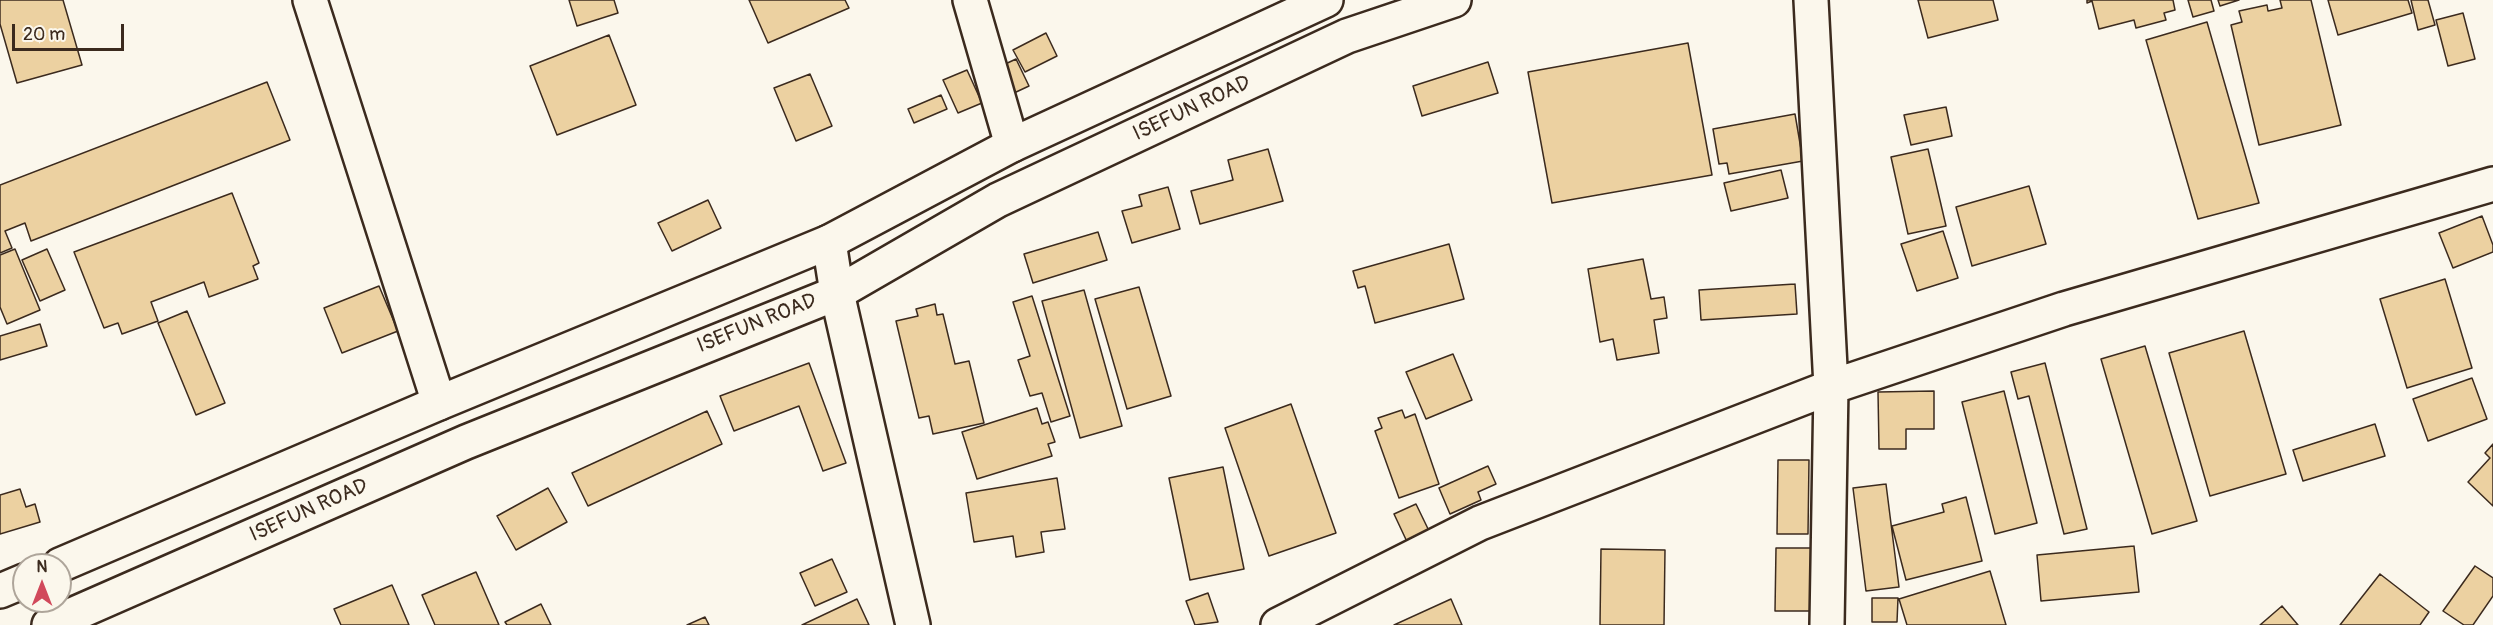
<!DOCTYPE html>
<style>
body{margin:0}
#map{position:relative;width:2493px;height:625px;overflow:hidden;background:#fbf7ec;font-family:Pangolin,sans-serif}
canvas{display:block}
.north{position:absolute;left:12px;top:553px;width:60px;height:60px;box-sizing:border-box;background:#fbf7ec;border:2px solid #aea59a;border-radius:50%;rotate:0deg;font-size:16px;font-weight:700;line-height:24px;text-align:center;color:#3b2a1e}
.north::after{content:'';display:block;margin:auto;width:21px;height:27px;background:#d1495b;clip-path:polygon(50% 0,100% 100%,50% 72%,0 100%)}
.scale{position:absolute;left:12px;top:24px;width:112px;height:27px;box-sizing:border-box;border:3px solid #3b2a1e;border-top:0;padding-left:8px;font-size:18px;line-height:21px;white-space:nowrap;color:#3b2a1e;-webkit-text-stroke:4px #fbf7ec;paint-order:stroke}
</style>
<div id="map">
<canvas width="2493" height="625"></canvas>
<div class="north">N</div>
<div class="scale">20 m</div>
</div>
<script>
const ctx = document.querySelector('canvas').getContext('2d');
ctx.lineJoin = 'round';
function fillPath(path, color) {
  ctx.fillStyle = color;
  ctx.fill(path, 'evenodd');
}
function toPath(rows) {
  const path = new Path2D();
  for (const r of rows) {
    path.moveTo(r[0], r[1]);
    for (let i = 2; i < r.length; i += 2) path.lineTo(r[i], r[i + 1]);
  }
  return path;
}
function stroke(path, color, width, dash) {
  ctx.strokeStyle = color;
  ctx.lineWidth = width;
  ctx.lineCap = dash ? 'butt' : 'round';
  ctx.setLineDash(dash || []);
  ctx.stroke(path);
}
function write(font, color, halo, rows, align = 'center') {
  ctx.font = font + ' Pangolin,sans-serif';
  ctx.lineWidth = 6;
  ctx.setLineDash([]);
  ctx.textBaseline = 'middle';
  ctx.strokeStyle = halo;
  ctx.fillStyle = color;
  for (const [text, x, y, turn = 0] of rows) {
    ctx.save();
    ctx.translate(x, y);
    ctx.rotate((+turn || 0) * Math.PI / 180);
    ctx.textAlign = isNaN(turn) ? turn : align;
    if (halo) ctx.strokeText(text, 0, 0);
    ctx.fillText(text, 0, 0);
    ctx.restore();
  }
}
const building = toPath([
 [0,0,63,0,82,65,17,83,0,24,0,0],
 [569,0,614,0,618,13,577,26,569,0],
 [749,0,845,0,849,8,768,43,749,0],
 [1918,0,1993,0,1998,20,1928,38,1918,0],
 [2087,0,2173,0,2175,10,2164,13,2166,20,2136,28,2134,20,2099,29,2092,1,2087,3,2087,0],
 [2188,0,2211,0,2214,11,2193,17,2188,0],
 [2218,0,2239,0,2220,6,2218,0],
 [2280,0,2311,0,2341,125,2259,145,2231,25,2242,22,2239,11,2267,5,2268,11,2282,8,2280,0],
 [2328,0,2408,0,2412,13,2338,35,2328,0],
 [2411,0,2428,0,2435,25,2418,30,2411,0],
 [2463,13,2475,59,2448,66,2436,20,2463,13],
 [2207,22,2259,203,2198,219,2146,40,2207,22],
 [1046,33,1057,56,1025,72,1013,50,1046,33],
 [609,35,636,105,557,135,530,66,609,35],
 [1688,43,1712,175,1552,203,1528,72,1688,43],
 [1016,59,1029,86,1014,93,1001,66,1016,59],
 [1488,62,1498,93,1422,116,1413,86,1488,62],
 [967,70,982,103,958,113,943,80,967,70],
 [810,74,832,126,796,141,774,88,810,74],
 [267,82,290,140,31,241,25,223,5,231,12,248,0,253,0,185,267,82],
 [941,95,947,109,914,123,908,109,941,95],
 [1946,107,1952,136,1911,145,1904,115,1946,107],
 [1795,114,1803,161,1729,174,1727,163,1719,164,1713,129,1795,114],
 [1268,149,1283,201,1200,224,1191,191,1233,180,1228,160,1268,149],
 [1928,149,1946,226,1908,234,1891,157,1928,149],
 [1781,170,1788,198,1731,211,1724,183,1781,170],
 [2029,186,2046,244,1972,266,1956,207,2029,186],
 [1168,187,1180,229,1132,243,1122,211,1142,206,1139,195,1168,187],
 [232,193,259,263,253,266,258,279,209,297,204,282,151,302,158,321,122,334,118,323,104,328,74,252,232,193],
 [708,200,721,228,672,251,658,223,708,200],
 [2482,216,2493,245,2493,252,2453,268,2439,233,2482,216],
 [1943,231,1958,278,1917,291,1901,244,1943,231],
 [1098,232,1107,260,1033,283,1024,254,1098,232],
 [1449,244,1464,299,1375,323,1365,286,1358,288,1353,271,1449,244],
 [15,249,40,310,7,324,0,307,0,255,15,249],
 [47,249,65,290,40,301,22,260,47,249],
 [1643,259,1651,299,1664,297,1667,318,1654,320,1659,353,1617,360,1613,339,1600,342,1588,269,1643,259],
 [2445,279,2472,368,2407,388,2380,299,2445,279],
 [1795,284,1797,314,1701,320,1699,290,1795,284],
 [379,286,398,331,342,353,324,308,379,286],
 [1139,287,1171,396,1127,409,1095,299,1139,287],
 [1084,290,1122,426,1080,438,1042,301,1084,290],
 [1032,296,1070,416,1051,422,1042,393,1030,396,1018,360,1030,356,1013,302,1032,296],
 [935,304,937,315,943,314,955,364,969,361,984,423,933,434,929,416,919,418,896,321,918,316,916,309,935,304],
 [187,311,225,403,196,415,158,323,187,311],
 [40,324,47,346,0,360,0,336,40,324],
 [2244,331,2286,474,2210,496,2169,353,2244,331],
 [2145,346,2197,521,2152,534,2101,359,2145,346],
 [1453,354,1472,400,1426,419,1406,372,1453,354],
 [809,363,846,463,823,471,799,406,734,431,720,396,809,363],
 [2045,363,2087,529,2064,534,2029,396,2018,399,2011,372,2045,363],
 [2472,378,2487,419,2428,441,2413,399,2472,378],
 [1934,391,1934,429,1906,429,1906,449,1879,449,1878,392,1934,391],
 [2004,391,2037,523,1995,534,1962,402,2004,391],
 [1291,404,1336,533,1269,556,1225,428,1291,404],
 [1037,408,1042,424,1048,422,1055,442,1048,444,1052,456,977,479,962,432,1037,408],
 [1402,410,1405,418,1415,414,1439,484,1399,498,1375,431,1382,428,1378,418,1402,410],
 [707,411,722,444,588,506,572,473,707,411],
 [2375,424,2385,456,2303,481,2293,450,2375,424],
 [2493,444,2493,506,2468,482,2490,458,2485,453,2493,444],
 [1778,460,1809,460,1808,534,1777,534,1778,460],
 [1488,466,1496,484,1478,492,1481,500,1450,514,1439,488,1488,466],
 [1223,467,1244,569,1190,580,1169,478,1223,467],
 [1057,478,1065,529,1041,532,1044,552,1016,557,1013,536,974,542,966,493,1057,478],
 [1886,484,1899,587,1866,591,1853,488,1886,484],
 [548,488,567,522,516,550,497,516,548,488],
 [20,489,26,507,35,504,40,522,0,534,0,495,20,489],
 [1966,497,1982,561,1906,580,1892,526,1944,512,1942,504,1966,497],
 [1416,504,1431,535,1409,546,1394,514,1416,504],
 [2134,546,2139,592,2041,601,2037,555,2134,546],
 [1776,548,1813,548,1813,611,1775,611,1776,548],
 [1601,549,1665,550,1664,625,1600,625,1601,549],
 [832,559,847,592,815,606,800,573,832,559],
 [2475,566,2493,578,2493,596,2473,625,2464,625,2443,611,2475,566],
 [1990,571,2006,625,1907,625,1899,599,1990,571],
 [476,572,499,625,435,625,422,595,476,572],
 [2380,574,2429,612,2420,625,2340,625,2380,574],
 [392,585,409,625,341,625,334,609,392,585],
 [1208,593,1218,622,1195,625,1186,601,1208,593],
 [1872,598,1898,598,1897,622,1872,622,1872,598],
 [857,599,869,625,802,625,857,599],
 [1451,599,1462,625,1394,625,1451,599],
 [541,604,551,625,507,625,505,622,541,604],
 [2282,606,2298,625,2260,625,2282,606],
 [705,617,709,625,687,625,705,617]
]);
const street = toPath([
 [310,0,439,403],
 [970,0,1012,145],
 [1811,0,1831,387,1827,625],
 [829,242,837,293,913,625],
 [1278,625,1480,523,1831,387,2064,309,2493,184]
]);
const secondary = toPath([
 [60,565,439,403,829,242,1012,145,1326,0],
 [0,591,24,581],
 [49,625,466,442,837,293,998,200,1347,36,1454,0]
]);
const streetNames = [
 ["ISEFUN ROAD",1192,109,-25],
 ["ISEFUN ROAD",757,324,-22],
 ["ISEFUN ROAD",309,511,-24]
];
fillPath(building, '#ecd1a1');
stroke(building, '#3b2a1e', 1.5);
stroke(street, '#3b2a1e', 38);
stroke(secondary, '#3b2a1e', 38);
stroke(street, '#fbf7ec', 33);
stroke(secondary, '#fbf7ec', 33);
write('21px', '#3b2a1e', '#fbf7ec', streetNames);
</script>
